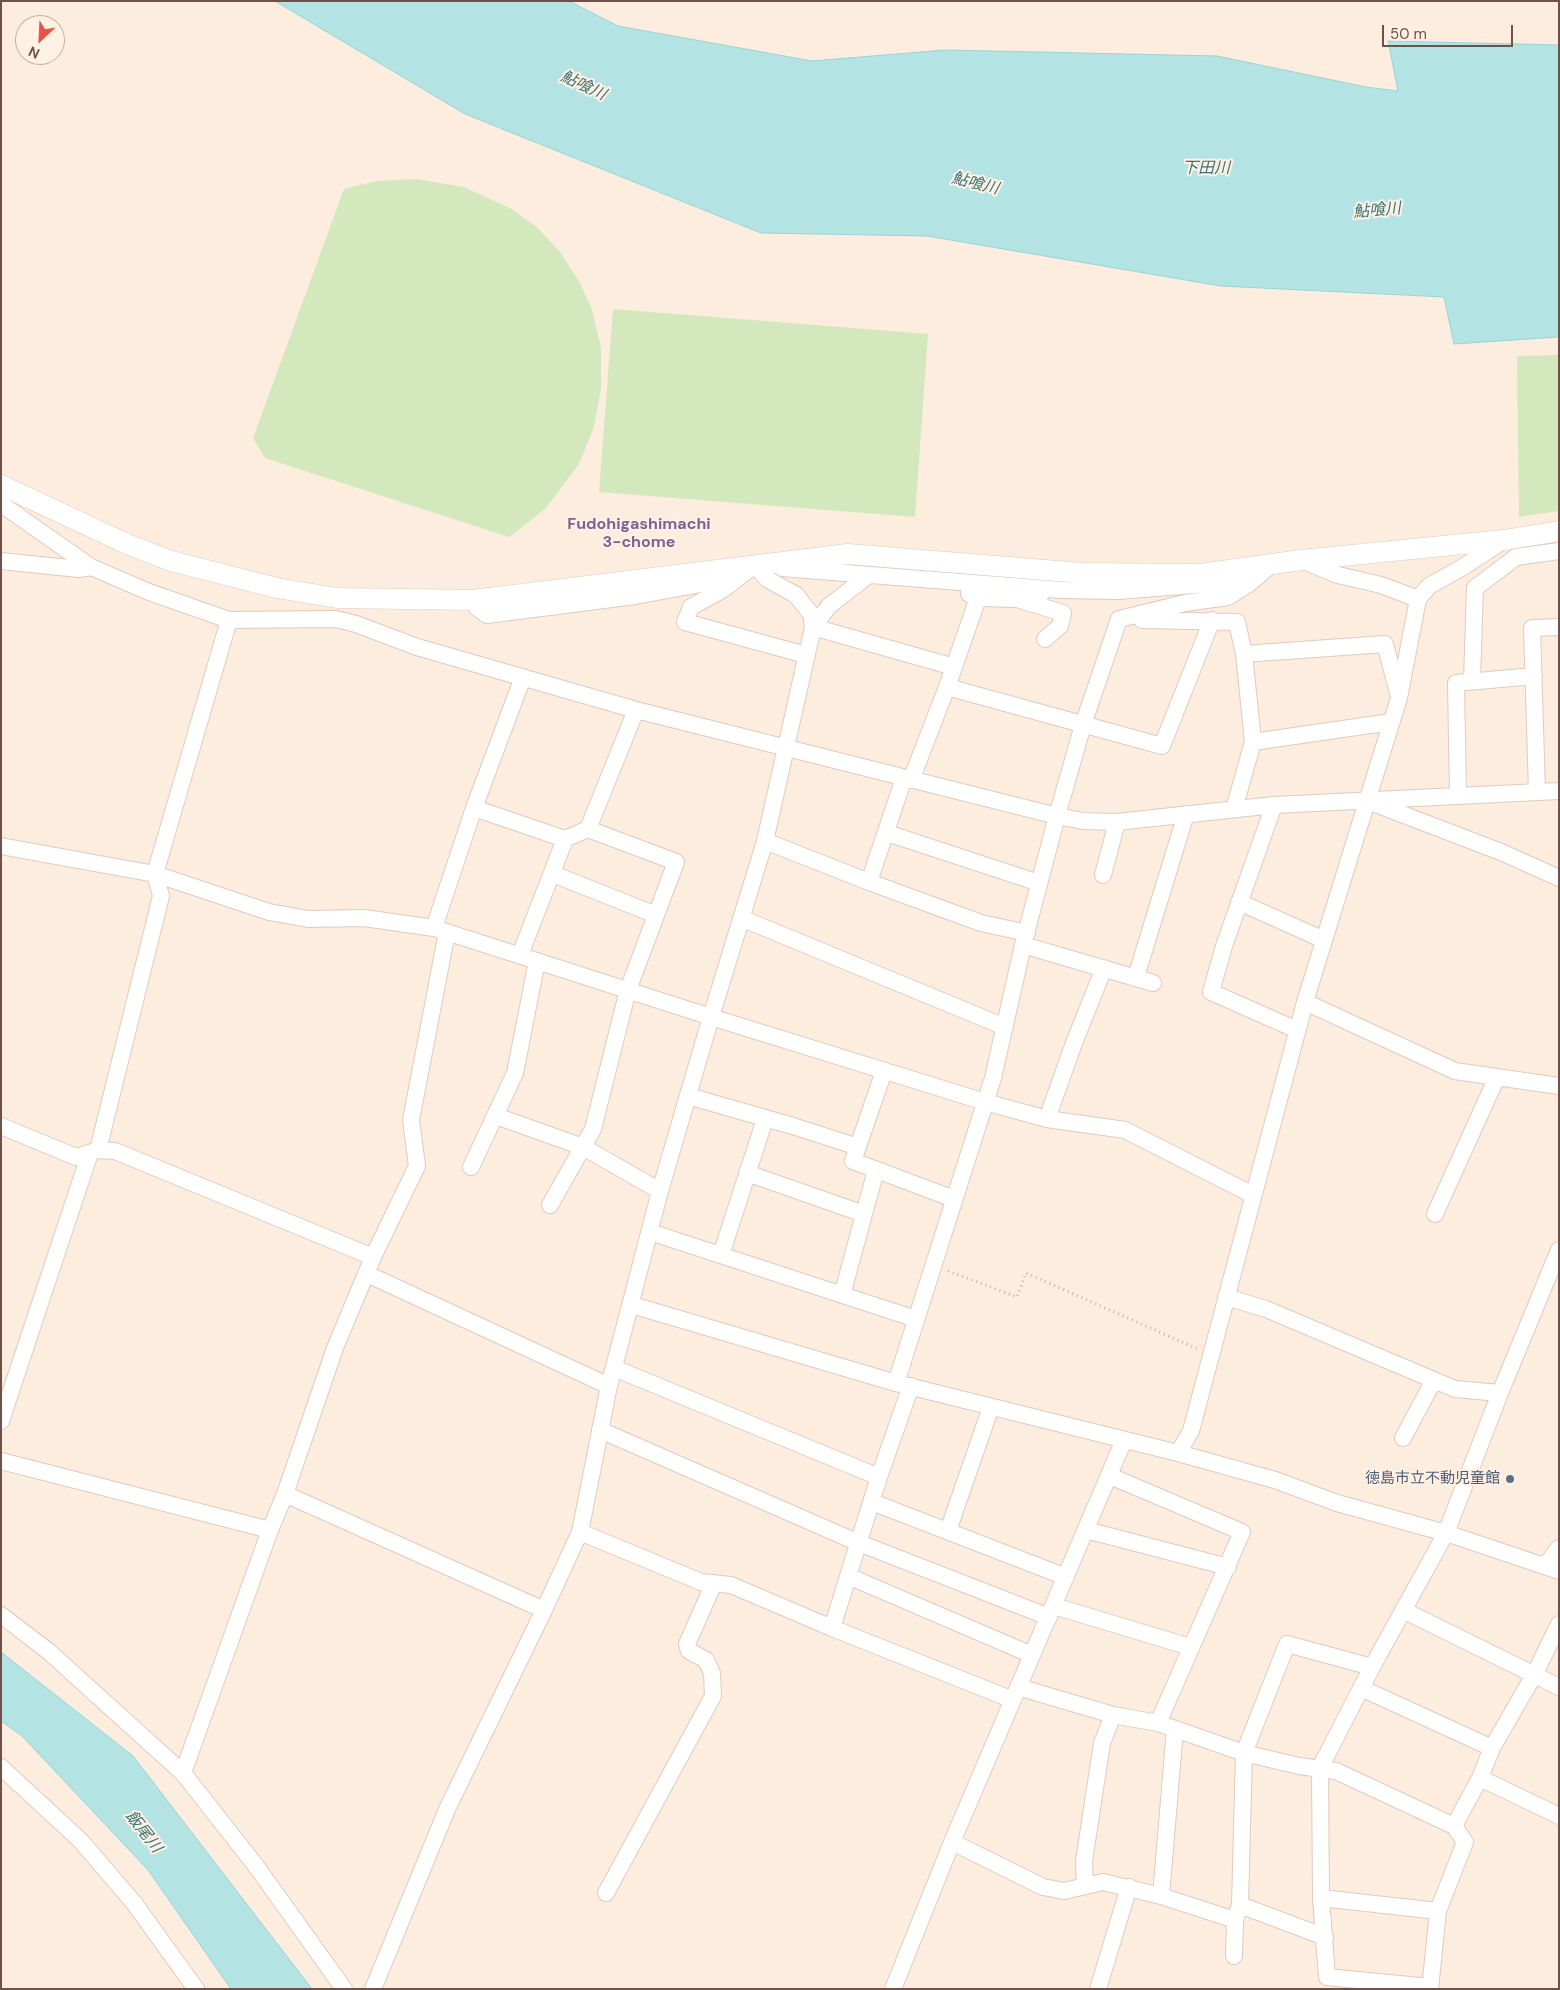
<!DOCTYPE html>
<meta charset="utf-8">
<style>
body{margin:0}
#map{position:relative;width:1560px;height:1990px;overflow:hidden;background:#fcedde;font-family:"DM Sans",sans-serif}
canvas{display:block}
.frame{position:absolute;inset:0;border:2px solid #715147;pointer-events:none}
.north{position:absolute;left:15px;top:15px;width:50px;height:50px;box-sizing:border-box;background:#fff1e4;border:1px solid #c6b1a5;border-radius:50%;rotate:205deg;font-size:14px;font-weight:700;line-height:20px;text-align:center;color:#715147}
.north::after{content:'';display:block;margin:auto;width:18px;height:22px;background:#e65543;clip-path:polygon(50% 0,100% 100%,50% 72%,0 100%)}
.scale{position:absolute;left:1382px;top:25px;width:131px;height:22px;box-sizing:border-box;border:2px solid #715147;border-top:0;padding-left:6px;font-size:15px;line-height:18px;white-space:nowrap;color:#715147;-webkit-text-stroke:4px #fff1e4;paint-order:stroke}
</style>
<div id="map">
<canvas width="1560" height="1990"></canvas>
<div class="frame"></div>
<div class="north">N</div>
<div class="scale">50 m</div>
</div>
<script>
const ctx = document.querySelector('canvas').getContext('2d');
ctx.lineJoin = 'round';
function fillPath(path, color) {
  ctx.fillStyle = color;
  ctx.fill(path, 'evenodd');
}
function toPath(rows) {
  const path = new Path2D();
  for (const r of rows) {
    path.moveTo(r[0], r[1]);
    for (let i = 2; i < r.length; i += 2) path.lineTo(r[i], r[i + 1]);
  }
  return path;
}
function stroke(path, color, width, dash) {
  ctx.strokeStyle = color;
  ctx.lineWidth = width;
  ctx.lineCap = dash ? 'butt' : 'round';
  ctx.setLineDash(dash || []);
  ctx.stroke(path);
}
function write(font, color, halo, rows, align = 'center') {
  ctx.font = font + ' "DM Sans","Noto Sans JP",sans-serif';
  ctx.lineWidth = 4;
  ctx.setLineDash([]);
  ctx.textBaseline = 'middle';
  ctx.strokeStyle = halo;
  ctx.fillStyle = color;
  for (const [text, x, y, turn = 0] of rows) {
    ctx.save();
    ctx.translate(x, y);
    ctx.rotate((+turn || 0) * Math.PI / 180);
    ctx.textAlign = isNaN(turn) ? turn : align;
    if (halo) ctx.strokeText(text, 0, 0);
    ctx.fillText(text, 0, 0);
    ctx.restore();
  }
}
const green = toPath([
 [415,179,464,187,510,208,537,227,560,252,580,283,592,310,601,348,601,388,594,427,579,464,545,509,509,537,265,458,253,438,344,189,376,181],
 [613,309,928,334,915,517,599,492],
 [1559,355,1559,511,1519,517,1517,356]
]);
const water = toPath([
 [275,1,569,1,618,26,812,61,945,50,1217,56,1366,87,1398,91,1388,41,1559,45,1559,337,1454,344,1444,297,1221,286,927,236,761,233,465,114,275,1],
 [1,1652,133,1756,312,1989,231,1989,148,1870,22,1736,1,1721,1,1652]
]);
const path = toPath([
 [948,1271,1017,1297,1026,1273,1198,1349]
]);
const minor = toPath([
 [1,504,91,567,149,592,229,620,336,619,356,624,417,647,636,710,1057,816,1083,821,1117,822,1274,805,1559,791],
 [1301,560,1338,575,1381,585,1418,599],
 [1,561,79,569,91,567],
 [758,566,755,565,722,590,691,607,685,622,806,655],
 [782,568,1061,590,1118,591,1232,582,1250,574],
 [869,575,829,606,813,627,954,667],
 [969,594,978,598,1015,599,1041,594],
 [473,600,477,608,487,615,635,596,734,578],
 [1020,600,1063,613,1060,626,1045,639],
 [1142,620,1237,622,1244,654,1253,742,1234,809],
 [1244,654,1385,644,1398,693],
 [1472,681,1475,588,1516,557,1559,551],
 [947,687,1162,746,1212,620],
 [1253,742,1391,722],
 [911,780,947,687,978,598],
 [1537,792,1532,628,1559,627],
 [1458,796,1456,683,1534,676],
 [1373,803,1501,852,1559,878],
 [1274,805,1224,946,1211,992,1297,1030],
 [474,808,565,839],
 [887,833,1039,883],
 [765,841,869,882,981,923,1027,933],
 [1,846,155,874,269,912,308,919,364,918,434,928,711,1017,985,1102,1047,1119,1125,1130,1253,1195],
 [553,874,656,915],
 [1103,875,1117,822],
 [869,882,904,778],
 [1239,902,1324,940],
 [741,918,1005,1027],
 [434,928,474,808,523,677],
 [1023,945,1153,983],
 [520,955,565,839,588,829,636,710],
 [1136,977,1186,814],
 [1305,1002,1455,1071,1559,1086],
 [884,1071,853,1161,954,1199],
 [688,1096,793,1126,858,1147],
 [496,1116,583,1147,660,1191],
 [1047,1119,1074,1043,1104,968],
 [1,1126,76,1157,98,1150,115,1151,373,1257],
 [98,1150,161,896,155,874,229,620],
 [471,1167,515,1073,537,961],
 [747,1173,864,1214],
 [550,1205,593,1129,628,990,676,862,588,829],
 [1435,1214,1497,1077],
 [650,1232,916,1319],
 [721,1255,765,1119],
 [367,1274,609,1386],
 [842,1295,876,1170],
 [1226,1297,1266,1309,1455,1389,1500,1393],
 [632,1305,896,1383,1178,1453,1275,1480,1337,1503,1446,1533,1559,1571],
 [614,1368,879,1477],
 [896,1383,993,1078,1023,945,1057,816,1083,725,1119,619,1185,603,1228,597,1250,583,1272,564],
 [1,1421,90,1153],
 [600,1430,859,1543,1049,1617],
 [1403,1438,1434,1380],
 [1178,1453,1191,1431,1305,1002,1399,698,1418,599,1429,586,1463,567,1504,540],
 [1,1461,270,1530],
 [1110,1476,1242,1532,1158,1723],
 [285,1494,544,1610],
 [872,1502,1066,1577],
 [1086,1530,1228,1567],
 [948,1531,991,1407],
 [580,1532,701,1582,731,1585,832,1628,1013,1700],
 [1545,1566,1559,1548],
 [848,1576,1032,1655],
 [1054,1606,1190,1647],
 [1403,1610,1559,1687],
 [1,1615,48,1651,183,1773,256,1866,344,1989],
 [832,1628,879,1477,911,1386],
 [1018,1687,1113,1715,1158,1723,1244,1753,1299,1766,1336,1771,1454,1826,1465,1842,1438,1911,1430,1989],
 [1361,1688,1492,1748],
 [1,1767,81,1841,134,1903,196,1989],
 [183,1773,270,1530,285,1494,335,1348,373,1257,417,1166,411,1120,447,932],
 [1480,1778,1559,1816],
 [1454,1826,1480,1778,1492,1748,1534,1675,1559,1624],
 [952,1842,1043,1887,1064,1891,1103,1882,1161,1896,1235,1920],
 [1085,1885,1084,1861,1102,1743,1113,1715],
 [606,1893,713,1696,712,1673,706,1660,689,1651,687,1644,714,1583],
 [1161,1896,1175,1729],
 [1321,1898,1438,1911],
 [1240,1905,1325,1937],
 [1234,1956,1235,1920,1240,1905,1244,1753,1287,1644,1372,1667],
 [1430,1987,1327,1977,1321,1898,1320,1768,1372,1667,1446,1533,1500,1393,1559,1250],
 [373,1989,448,1807,544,1610,580,1532,609,1386,660,1191,711,1017,765,841,813,627,811,614,796,595,767,579,755,565],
 [893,1989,952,1842,1124,1440],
 [1098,1989,1129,1887]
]);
const tertiary = toPath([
 [1,485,127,544,171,561,277,588,337,598,473,600,848,554,1082,573,1200,574,1301,560,1504,540,1559,531]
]);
const markers = [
 [1510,1479,5,"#5c6f8a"]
];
const serviceNames = [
 ["徳島市立不動児童館",1500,1479]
];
const waterNames = [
 ["鮎喰川",583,86,25],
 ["下田川",1206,169],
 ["鮎喰川",975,184,14],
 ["鮎喰川",1377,211,-5],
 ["飯尾川",143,1832,52]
];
const neighbourhoodNames = [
 ["Fudohigashimachi",639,525],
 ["3-chome",639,543]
];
fillPath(green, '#d4e8be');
fillPath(water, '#b4e3e4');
stroke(water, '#9ad3d6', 1);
stroke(minor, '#e1cabe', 18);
stroke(tertiary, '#e1cabe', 21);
stroke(path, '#d5aa9a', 3, [1, 4]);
stroke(minor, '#fff', 16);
stroke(tertiary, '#fff', 20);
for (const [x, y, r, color] of markers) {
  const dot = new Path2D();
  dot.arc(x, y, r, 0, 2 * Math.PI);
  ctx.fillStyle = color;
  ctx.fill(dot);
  stroke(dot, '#fff1e4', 2);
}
write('15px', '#4e5e75', '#fff1e4', serviceNames, 'right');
write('italic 16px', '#3c7477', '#fff1e4', waterNames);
write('bold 16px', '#7e6295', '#fff1e4', neighbourhoodNames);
</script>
